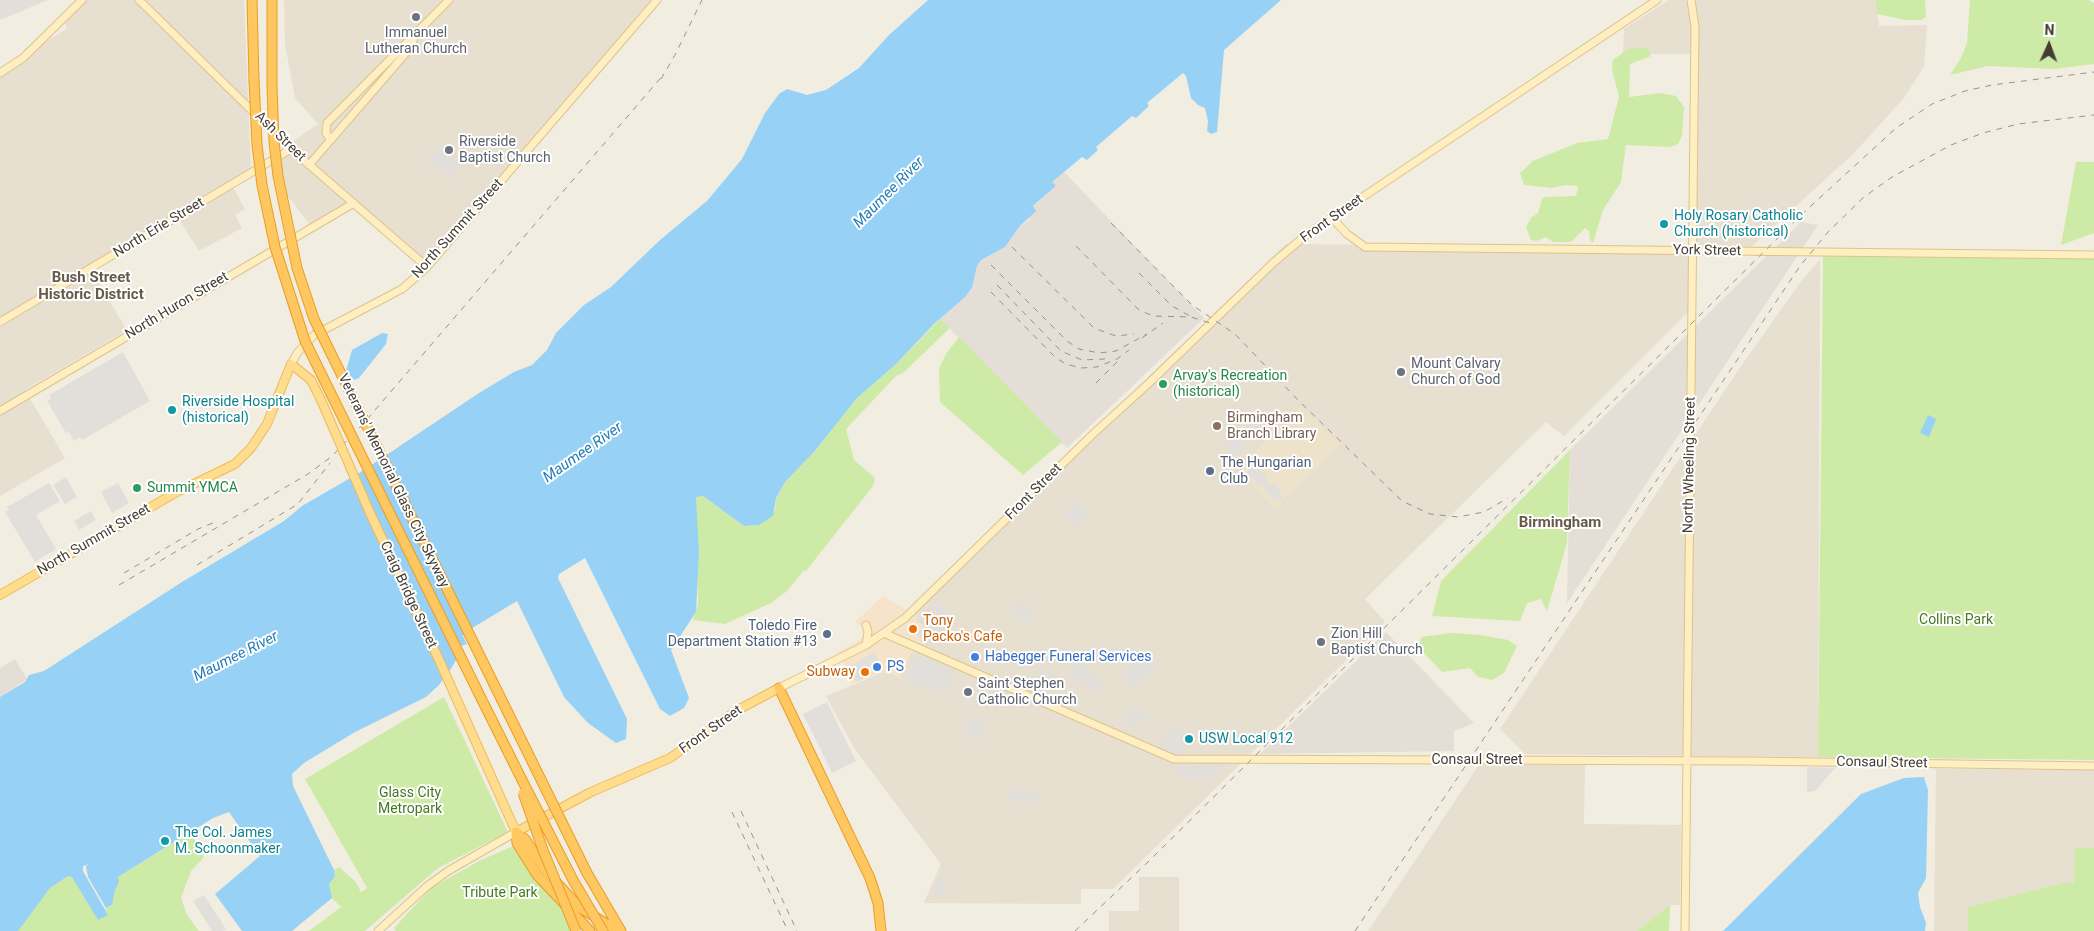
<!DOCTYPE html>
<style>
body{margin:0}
#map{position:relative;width:2094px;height:931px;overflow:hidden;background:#f2ede1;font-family:Roboto,sans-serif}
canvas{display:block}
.north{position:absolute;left:2024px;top:20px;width:50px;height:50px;-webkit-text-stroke:4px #fff;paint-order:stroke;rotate:2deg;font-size:14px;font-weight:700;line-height:20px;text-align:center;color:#443d32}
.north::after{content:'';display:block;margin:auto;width:18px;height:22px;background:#443d32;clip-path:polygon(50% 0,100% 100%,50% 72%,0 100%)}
</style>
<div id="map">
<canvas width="2094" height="931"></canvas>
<div class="north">N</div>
</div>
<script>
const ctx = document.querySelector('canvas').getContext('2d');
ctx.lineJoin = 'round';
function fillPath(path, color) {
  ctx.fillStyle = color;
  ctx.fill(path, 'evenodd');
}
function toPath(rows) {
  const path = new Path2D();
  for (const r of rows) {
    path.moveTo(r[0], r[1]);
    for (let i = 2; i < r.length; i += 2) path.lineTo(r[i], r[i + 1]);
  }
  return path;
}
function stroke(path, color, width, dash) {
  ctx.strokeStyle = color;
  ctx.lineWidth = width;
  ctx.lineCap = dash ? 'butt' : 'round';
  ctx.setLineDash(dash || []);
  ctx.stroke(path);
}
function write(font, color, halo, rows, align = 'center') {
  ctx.font = font + ' Roboto,sans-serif';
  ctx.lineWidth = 4;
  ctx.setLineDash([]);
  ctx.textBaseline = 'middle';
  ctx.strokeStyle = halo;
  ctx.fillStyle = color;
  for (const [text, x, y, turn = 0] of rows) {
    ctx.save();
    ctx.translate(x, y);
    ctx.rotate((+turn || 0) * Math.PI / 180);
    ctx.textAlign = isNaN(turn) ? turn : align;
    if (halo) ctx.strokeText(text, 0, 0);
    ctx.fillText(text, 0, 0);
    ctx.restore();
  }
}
const residential = toPath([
 [78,0,244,0,251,172,231,184,245,209,235,215,242,228,199,251,180,221,92,272,127,330,25,390,65,458,0,496,0,68,67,29,64,20,69,5],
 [284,0,651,0,433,260,421,261,353,206,313,229,285,192,279,151,318,124,295,98,285,44],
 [1669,0,1875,0,1879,26,1927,25,1924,66,1904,98,1854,153,1749,249,1689,248,1689,311,1564,436,1546,422,1365,599,1385,622,1113,889,1081,889,1081,904,924,903,941,864,854,748,826,696,884,672,900,677,910,654,935,637,907,610,1286,244,1689,248,1692,54,1623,54,1624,29],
 [1820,259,1818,757,1525,754,1500,729,1737,372,1799,284],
 [1479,765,1585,765,1584,824,1681,825,1680,905,1670,905,1637,931,1368,931],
 [1936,769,2094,770,2094,848,2075,848,2075,883,2062,883,1968,907,1968,931,1934,931],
 [1139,877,1179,877,1179,931,1109,931,1109,911,1139,911]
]);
const commercial = toPath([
 [883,596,907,610,936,637,910,654,900,677,884,672,852,684,838,652,866,636,866,630,855,622]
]);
const industrial = toPath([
 [0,0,48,0,0,20],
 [1064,172,1204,318,1067,448,940,319,972,289,977,266,981,260,1005,247,1019,227,1029,220,1033,207,1056,186,1051,182],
 [1801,222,1818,225,1567,603,1570,450],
 [1386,632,1474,723,1454,731,1454,751,1260,754],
 [15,659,27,679,0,697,0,668]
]);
const education = toPath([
 [1301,406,1340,445,1275,509,1237,469]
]);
const green = toPath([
 [1875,0,1925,0,1926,17,1921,20,1906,20,1877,14],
 [1970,0,2089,0,2094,3,2094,64,2054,69,1988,66,1950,75,1961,58,1967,43],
 [1644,47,1649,50,1651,56,1630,64,1629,97,1661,93,1676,96,1684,107,1682,136,1678,144,1670,147,1626,145,1621,182,1603,210,1593,243,1590,240,1589,231,1585,228,1571,242,1553,242,1546,237,1537,241,1531,240,1526,227,1531,218,1538,213,1542,199,1545,197,1576,196,1578,186,1565,185,1552,188,1524,185,1520,173,1533,161,1577,143,1608,139,1619,97,1612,70,1613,60,1628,49],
 [2076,162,2094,162,2094,233,2061,245],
 [1823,256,2094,259,2094,760,1818,757],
 [940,319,950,328,902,374,897,375,846,429,854,460,875,478,873,486,806,571,804,570,787,591,771,603,725,624,693,620,698,604,696,497,703,496,744,526,759,525,775,510,776,498,785,482,814,452,857,398,896,364],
 [959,337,1062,442,1023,475,940,402,939,368,946,354],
 [1570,450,1567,543,1547,611,1541,599,1527,603,1520,621,1432,616,1441,581],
 [1452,633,1480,635,1508,640,1517,646,1504,673,1492,680,1478,677,1470,668,1442,672,1422,651,1420,642,1421,637],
 [444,697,508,832,438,868,365,931,309,931,341,907,332,898,329,884,335,877,334,870,339,867,355,881,361,892,367,888,305,779],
 [190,833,204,857,191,871,181,898,187,915,199,931,18,931,40,899,50,888,68,876,72,877,108,915,105,909,112,905,118,877],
 [513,846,546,891,564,910,575,931,396,931,394,928,431,888,479,861],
 [2075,848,2094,848,2094,931,1968,931,1968,907,2062,883,2074,883],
 [1670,905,1669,931,1637,931]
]);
const parking = toPath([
 [2,0,38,0,0,15],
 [439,148,454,160,465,148,471,154,451,178,429,160],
 [123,352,150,401,82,440,80,437,74,441,69,432,66,433,47,401,51,398,49,395],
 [1233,433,1244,444,1242,447,1245,450,1242,453,1234,451,1236,453,1233,457,1224,448,1227,445,1230,448,1233,444,1229,445,1224,440],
 [1248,463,1253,467,1255,465,1267,477,1265,480,1271,486,1274,483,1282,492,1280,495,1283,498,1280,501,1276,498,1274,500,1264,490,1266,488,1263,485,1261,487,1247,473,1249,471,1245,466],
 [66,477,77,497,65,504,53,485],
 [49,483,60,501,36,515,56,549,35,562,5,512,9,510,7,507],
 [118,483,129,503,112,513,101,492],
 [1075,501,1089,515,1077,527,1064,512],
 [91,511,96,520,79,530,74,521],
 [937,600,947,610,949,617,943,626,945,628,929,645,920,642,922,639,916,634,924,627,916,619],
 [1020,601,1033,614,1025,622,1012,609],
 [875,652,879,662,860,671,864,679,856,682,849,666],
 [1144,653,1158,668,1149,677,1145,674,1134,688,1122,676],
 [917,654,956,670,945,694,923,684,921,689,905,682],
 [1078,659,1106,688,1101,693,1065,677,1074,668,1071,666],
 [1039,668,1055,675,1046,696,1030,689],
 [827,702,856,761,832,773,803,714],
 [1130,708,1149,716,1145,724,1136,721,1132,730,1122,726],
 [970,715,983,720,979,729,983,731,979,740,963,733],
 [1168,725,1185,730,1183,754,1176,754,1159,747],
 [1224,764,1219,775,1209,779,1182,779,1177,773,1177,765],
 [1807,767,1835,768,1815,791,1807,792],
 [1010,788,1039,793,1037,804,1008,799],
 [939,876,946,876,945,896,934,896,935,886,938,885],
 [204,895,226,929,223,931,212,931,193,901]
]);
const water = toPath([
 [928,0,1281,0,1224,50,1217,132,1211,134,1207,131,1208,121,1205,108,1198,105,1191,98,1186,76,1183,73,1147,103,1149,106,1136,118,1132,116,1096,147,1098,150,1087,160,1082,157,1052,182,1056,186,1033,206,1036,211,1019,227,1005,247,981,260,977,266,972,288,965,297,934,324,896,364,857,398,814,452,785,482,776,498,773,516,759,525,744,526,703,496,696,497,699,552,696,612,671,650,689,698,684,708,670,716,660,709,585,558,559,574,558,578,627,719,626,739,616,743,588,723,564,697,517,601,464,633,463,636,467,644,458,647,459,655,452,667,439,685,426,697,355,732,304,763,292,774,293,786,334,870,335,877,329,884,332,898,292,931,242,931,215,894,260,856,229,812,213,818,118,877,119,882,115,890,112,905,106,908,88,877,86,866,89,864,83,866,83,871,108,915,98,920,72,877,68,876,50,888,18,931,0,931,0,697,25,682,29,675,44,671,182,582,284,521,302,506,364,470,479,393,514,372,532,365,547,350,556,333,584,305,611,287,660,240,707,201,742,159,765,113,779,94,787,89,807,95,826,90,859,68,889,35],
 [382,333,388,334,386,344,359,378,354,380,346,371,352,350],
 [1928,415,1936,419,1929,437,1920,433],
 [1924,777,1928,790,1926,878,1918,893,1920,907,1926,923,1925,931,1723,931,1861,794,1904,778]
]);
const secondary = toPath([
 [139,0,291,149,427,267],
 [0,73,23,58,82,0],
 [331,140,326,133,327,123,449,0],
 [309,165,412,46,414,36],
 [1332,218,1347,234,1365,247,2094,255],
 [0,322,291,149],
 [291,364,298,352,314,335,402,289,427,267,657,0],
 [0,411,354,203],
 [866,625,868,632,866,645],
 [886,634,1174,759,1750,761,2094,766],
 [779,688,866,645,905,618,1093,434,1148,384,1273,263,1306,235,1657,0],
 [378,931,426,887,448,871,516,832],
 [1685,931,1695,27,1691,0]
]);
const primary = toPath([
 [370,513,440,662,516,832,591,792,670,758,736,711,779,688],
 [0,595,175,493,235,464,251,448,267,424,291,364,311,380,321,400]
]);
const highway = toPath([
 [252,0,254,80],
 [779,688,870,878,878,903,881,931],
 [482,700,521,778],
 [516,832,525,839,545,870,579,907,618,931],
 [516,832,517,843,537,875,590,931],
 [587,873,621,931]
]);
const rail = toPath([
 [661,79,675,55,702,0],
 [1111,223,1192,305,1235,334,1296,398,1402,501,1430,514,1458,517,1484,512,1508,498],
 [1076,246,1139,310,1153,316,1191,317,1210,323],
 [1012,247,1094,328,1116,336,1134,334],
 [991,265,1067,341,1079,349,1099,353,1116,351,1147,334],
 [1139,273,1172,306,1190,316],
 [997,285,1061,351,1082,360,1105,359],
 [991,292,1056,358,1066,364,1081,368,1097,367,1117,359,1129,350],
 [1142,338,1163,323],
 [1096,383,1117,362],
 [197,565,298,504,330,463],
 [124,573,198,529,218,521],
 [119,585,308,474,331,457,363,424,664,74],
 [741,811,797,931],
 [732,812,788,931],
 [1075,931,1148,862,1800,216,1896,128,1932,104,1965,91,1992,85,2094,72],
 [1355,931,1800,266,1828,232,1864,197,1892,177,1951,145,1983,133,2018,124,2094,115]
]);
const primaryBridge = toPath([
 [321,400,370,513]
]);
const highwayBridge = toPath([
 [272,0,272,86,274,142,278,176,297,268,314,319,587,873],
 [254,80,257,145,262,185,275,247,305,341,482,700],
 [521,778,573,880,603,931],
 [523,793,543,850,576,931]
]);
const markers = [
 [416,17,5,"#6b7280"],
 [449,150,5,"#6b7280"],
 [1664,224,5,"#0f9aa8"],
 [1401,372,5,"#6b7280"],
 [1163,384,5,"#2e9e5b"],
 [172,410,5,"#0f9aa8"],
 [1217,426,5,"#8d6e63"],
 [1210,471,5,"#5c6f8a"],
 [137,488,5,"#2e9e5b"],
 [913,629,5,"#e8710a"],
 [827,634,5,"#5c6f8a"],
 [1321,642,5,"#6b7280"],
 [975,657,5,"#3f7fe0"],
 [877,667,5,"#3f7fe0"],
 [865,672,5,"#e8710a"],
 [968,692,5,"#6b7280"],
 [1189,739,5,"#0f9aa8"],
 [165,841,5,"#0f9aa8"]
];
const worshipNames = [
 ["Immanuel",416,33,"center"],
 ["Lutheran Church",416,49,"center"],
 ["Riverside",459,142],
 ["Baptist Church",459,158],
 ["Mount Calvary",1411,364],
 ["Church of God",1411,380],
 ["Zion Hill",1331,634],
 ["Baptist Church",1331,650],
 ["Saint Stephen",978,684],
 ["Catholic Church",978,700]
];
const streetNames = [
 ["Ash Street",280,137,44],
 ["Front Street",1332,219,-35],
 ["North Erie Street",159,228,-31],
 ["North Summit Street",458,229,-48],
 ["York Street",1707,251,1],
 ["North Huron Street",177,306,-31],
 ["North Wheeling Street",1690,465,-89],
 ["Veterans' Memorial Glass City Skyway",393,481,64],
 ["Front Street",1034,492,-45],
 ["North Summit Street",94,540,-30],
 ["Craig Bridge Street",408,595,65],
 ["Front Street",711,730,-35],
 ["Consaul Street",1477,760],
 ["Consaul Street",1882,763,1]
];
const cultureNames = [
 ["Holy Rosary Catholic",1674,216],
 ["Church (historical)",1674,232],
 ["Riverside Hospital",182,402],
 ["(historical)",182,418],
 ["USW Local 912",1199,739],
 ["The Col. James",175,833],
 ["M. Schoonmaker",175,849]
];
const leisureNames = [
 ["Arvay's Recreation",1173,376],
 ["(historical)",1173,392],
 ["Summit YMCA",147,488]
];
const educationNames = [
 ["Birmingham",1227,418],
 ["Branch Library",1227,434]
];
const serviceNames = [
 ["The Hungarian",1220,463],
 ["Club",1220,479],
 ["Toledo Fire",817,626,"right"],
 ["Department Station #13",817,642,"right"]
];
const parkNames = [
 ["Collins Park",1956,620],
 ["Glass City",410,793],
 ["Metropark",410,809],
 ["Tribute Park",500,893]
];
const foodNames = [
 ["Tony",923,621],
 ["Packo's Cafe",923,637],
 ["Subway",855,672,"right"]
];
const shopNames = [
 ["Habegger Funeral Services",985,657],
 ["PS",887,667]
];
const waterNames = [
 ["Maumee River",889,193,-45],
 ["Maumee River",583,453,-35],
 ["Maumee River",236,657,-27]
];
const neighbourhoodNames = [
 ["Bush Street",91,278],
 ["Historic District",91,295],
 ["Birmingham",1560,523]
];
fillPath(residential, '#e7dfcf');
fillPath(commercial, '#f7e3ca');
fillPath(industrial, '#e4ded7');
fillPath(education, '#ede2ca');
fillPath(green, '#cdeba6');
fillPath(parking, '#e2dfdb');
fillPath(water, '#97d1f6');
stroke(secondary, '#d9c48f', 9);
stroke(primary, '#edbc55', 10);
stroke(highway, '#e99d25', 11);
stroke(secondary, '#ffeebf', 7);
stroke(primary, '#ffdc8e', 8);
stroke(highway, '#ffc760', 9);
stroke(rail, '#939393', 1, [6, 6]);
stroke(primaryBridge, '#edbc55', 10, []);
stroke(highwayBridge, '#e99d25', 11, []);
stroke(primaryBridge, '#ffdc8e', 8);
stroke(highwayBridge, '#ffc760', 9);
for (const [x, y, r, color] of markers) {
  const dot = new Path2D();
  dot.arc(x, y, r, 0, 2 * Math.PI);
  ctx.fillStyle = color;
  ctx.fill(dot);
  stroke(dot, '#fff', 2);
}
write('14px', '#5b616d', '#fff', worshipNames, 'left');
write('14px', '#443d32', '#fff', streetNames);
write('14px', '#0d838f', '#fff', cultureNames, 'left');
write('14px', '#27864d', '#fff', leisureNames, 'left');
write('14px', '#785e54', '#fff', educationNames, 'left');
write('14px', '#4e5e75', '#fff', serviceNames, 'left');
write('14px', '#457921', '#fff', parkNames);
write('14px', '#c56008', '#fff', foodNames, 'left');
write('14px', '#366cbe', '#fff', shopNames, 'left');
write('italic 15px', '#247cb7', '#fff', waterNames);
write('bold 15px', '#685a48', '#fff', neighbourhoodNames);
</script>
